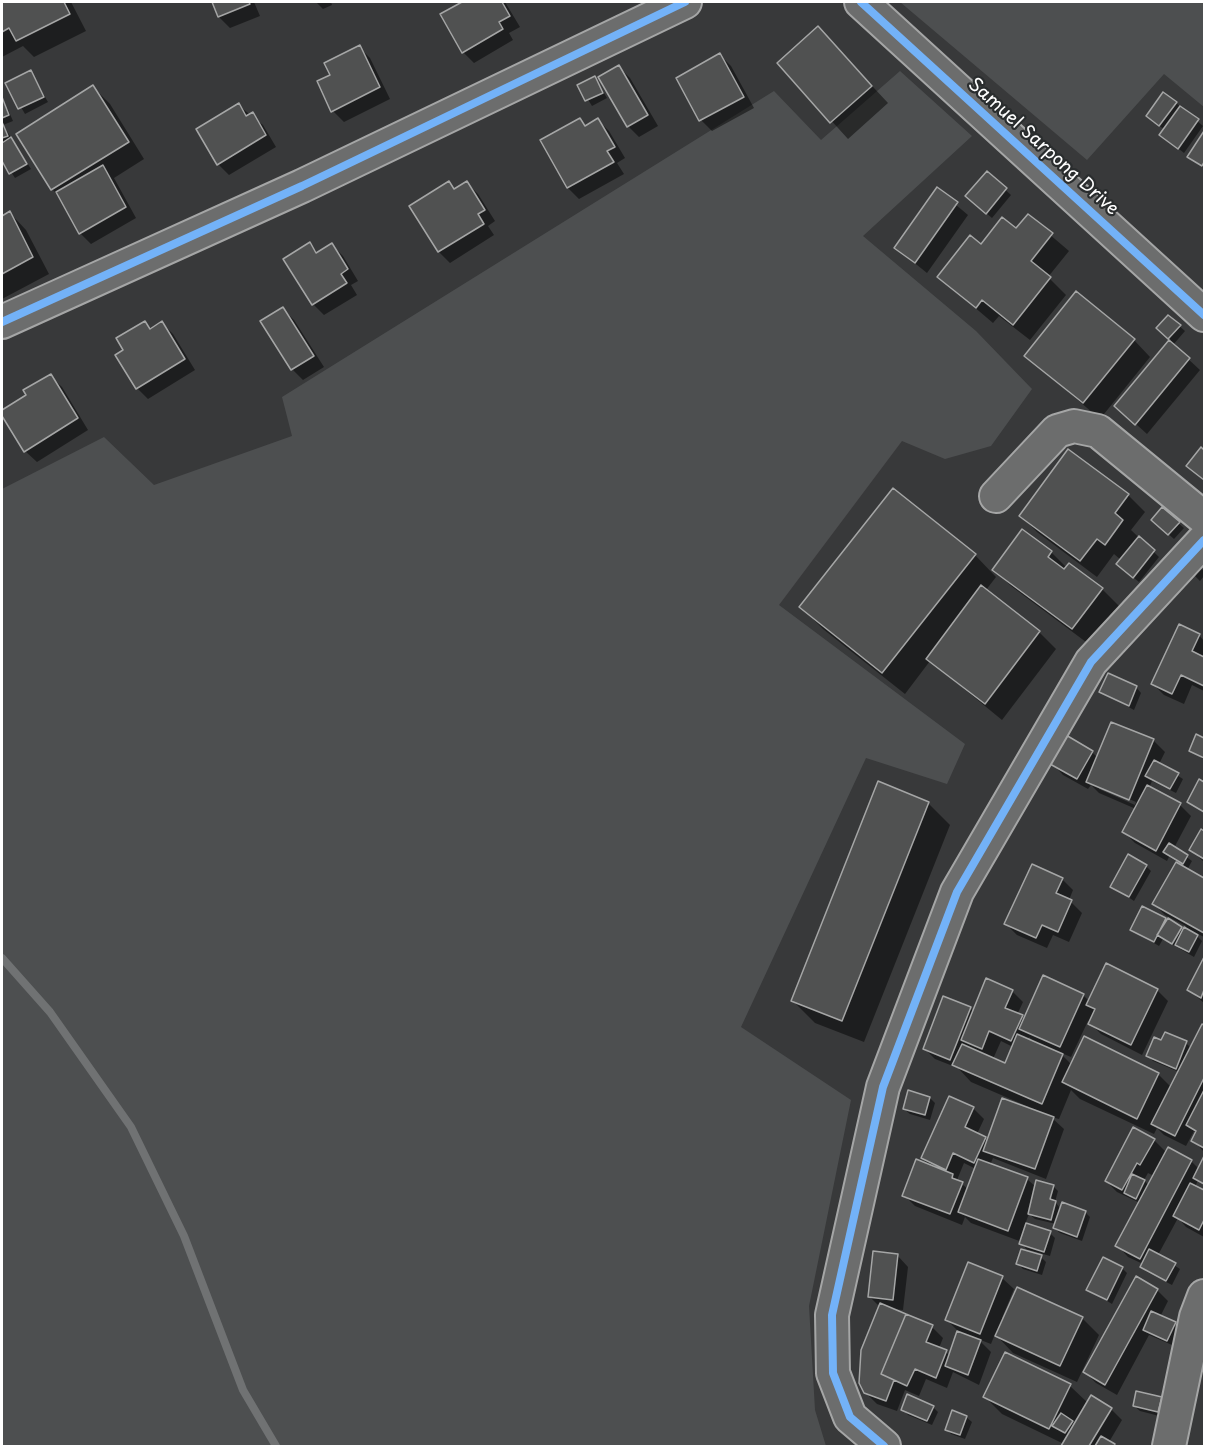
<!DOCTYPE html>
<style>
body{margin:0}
#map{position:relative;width:1206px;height:1448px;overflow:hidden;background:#38393a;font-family:"Playpen Sans",sans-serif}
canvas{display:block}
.frame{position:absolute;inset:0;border:3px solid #fff;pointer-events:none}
</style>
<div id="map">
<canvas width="1206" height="1448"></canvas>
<div class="frame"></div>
</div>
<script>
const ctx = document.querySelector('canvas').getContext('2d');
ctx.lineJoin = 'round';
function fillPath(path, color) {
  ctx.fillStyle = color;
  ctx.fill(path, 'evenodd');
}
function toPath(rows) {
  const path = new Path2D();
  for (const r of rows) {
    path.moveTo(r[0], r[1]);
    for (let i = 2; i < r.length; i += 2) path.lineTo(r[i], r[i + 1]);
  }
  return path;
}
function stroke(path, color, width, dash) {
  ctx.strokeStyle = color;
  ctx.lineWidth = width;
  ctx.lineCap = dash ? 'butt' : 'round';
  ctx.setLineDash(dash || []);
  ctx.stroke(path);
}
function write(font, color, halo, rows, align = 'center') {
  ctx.font = font + ' "Playpen Sans",sans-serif';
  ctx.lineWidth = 4.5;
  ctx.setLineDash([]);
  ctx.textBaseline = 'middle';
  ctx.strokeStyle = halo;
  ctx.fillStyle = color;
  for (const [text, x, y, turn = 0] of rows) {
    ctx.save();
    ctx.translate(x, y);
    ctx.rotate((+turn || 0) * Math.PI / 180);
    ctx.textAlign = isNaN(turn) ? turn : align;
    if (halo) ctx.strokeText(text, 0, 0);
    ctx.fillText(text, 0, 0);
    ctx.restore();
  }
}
const green = toPath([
 [900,2,1204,2,1204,107,1164,74,1087,160],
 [900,71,972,136,863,236,976,331,1032,389,991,446,945,459,902,441,779,605,965,744,947,784,866,758,741,1027,851,1100,809,1306,815,1410,826,1446,2,1446,2,489,104,437,154,485,292,436,282,397,774,91,821,140]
]);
const shadow = toPath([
 [2,2,71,2,86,31,34,57,23,46,2,57],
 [213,2,254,2,260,16,230,28,219,17],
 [316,2,331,2,332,5,323,9],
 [465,2,505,2,520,27,509,33,513,40,474,63,463,52,442,15],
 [818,28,888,103,848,139,779,63],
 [359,47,370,58,390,99,344,122,333,111,332,75],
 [720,55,731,66,754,108,712,131,701,120,678,78],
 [619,67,630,78,658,126,639,137,628,126],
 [30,72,48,102,25,114,7,83],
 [595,78,607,98,592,106,579,85],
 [93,87,110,104,144,159,114,178,136,218,91,244,80,233,61,198,52,189],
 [2,96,13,121,3,125,31,169,15,178,2,158],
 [1176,103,1203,126,1184,153,1161,135,1165,130,1153,121],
 [238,105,263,125,276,147,229,175,218,164],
 [580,120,587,127,598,120,609,131,625,158,617,163,624,174,579,199,568,188,542,141],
 [1204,133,1204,168,1189,157],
 [987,173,1011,195,992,218,972,201],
 [449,183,456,189,467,183,478,194,495,221,488,226,494,235,450,263,439,252,411,206],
 [937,189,968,215,927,273,896,248],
 [10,213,26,230,49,274,2,299,2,218],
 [1028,216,1069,251,1048,277,1066,295,1030,340,999,316,993,323,939,277,981,246,1016,230],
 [309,244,318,253,332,245,343,256,358,281,351,285,357,295,324,315,313,304],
 [283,309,294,320,324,367,303,380,292,369],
 [1169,317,1185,331,1173,345,1200,370,1147,434,1116,406,1171,340,1159,328],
 [145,322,152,329,162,323,173,334,195,370,148,399,137,388,125,351],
 [1134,340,1150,357,1100,419,1026,356],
 [50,376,62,387,88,430,37,462,25,451,2,412,28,395],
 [1128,495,1145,512,1131,530,1159,557,1139,582,1123,569,1121,560,1114,554,1097,577,1037,532,1021,516],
 [1162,509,1184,528,1174,539,1158,525],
 [1051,552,1067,568,1102,589,1119,606,1090,645,1011,586,994,569],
 [975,555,996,577,986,590,1039,632,1056,649,1002,720,930,661,905,694,823,629,801,607],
 [1195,562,1204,571,1204,576,1200,581,1188,569],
 [1199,635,1204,641,1204,691,1192,685,1184,704,1164,695,1153,684],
 [1136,687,1141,693,1134,710,1101,692],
 [1112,724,1154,741,1165,752,1159,764,1183,779,1176,793,1152,781,1149,788,1180,805,1191,816,1174,848,1192,861,1187,870,1204,880,1204,937,1192,931,1202,941,1194,957,1163,939,1159,946,1132,930,1165,919,1184,931,1186,926,1165,915,1154,904,1186,867,1169,857,1167,861,1135,843,1124,832,1136,809,1099,793,1091,785,1088,789,1063,775,1052,763,1092,752,1098,758],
 [1099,786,1136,802,1135,805,1099,789],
 [1197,736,1204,740,1204,760,1191,750],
 [1200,781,1204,784,1204,813,1189,802],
 [928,803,950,825,864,1042,815,1023,793,1001],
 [1202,831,1204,832,1204,862,1191,850],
 [1146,866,1151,871,1134,901,1112,886],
 [1062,879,1073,890,1069,900,1082,913,1069,942,1053,935,1047,948,1017,935,1006,924],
 [1204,960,1204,1003,1189,990],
 [1157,990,1168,1001,1142,1055,1101,1034,1088,1021,1071,1057,1059,1052,1072,1065,1158,1074,1171,1087,1179,1072,1153,1061,1148,1056,1162,1042,1186,1043,1191,1048,1202,1026,1204,1027,1204,1152,1193,1140,1196,1134,1194,1131,1186,1146,1164,1135,1157,1128,1154,1134,1080,1099,1071,1090,1059,1119,1051,1117,1064,1129,1046,1179,993,1158,990,1165,1027,1179,1036,1187,1053,1186,1058,1191,1055,1202,1061,1209,1085,1212,1090,1217,1082,1241,1060,1233,1054,1228,1056,1224,1035,1219,1029,1214,1025,1224,1050,1233,1055,1238,1050,1256,1026,1249,1022,1242,971,1223,965,1217,962,1225,915,1206,904,1195,931,1167,922,1158,973,1108,984,1119,977,1134,988,1141,1029,1107,971,1082,958,1068,935,1059,924,1048,970,1008,974,1012,1012,991,1023,1002,1017,1015,1025,1020,1083,995,1089,1001],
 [1029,1037,1036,1044,1027,1040],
 [1001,1041,1013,1047,1006,1065,993,1059],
 [964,1163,976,1169,968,1189,957,1180],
 [930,1098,935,1103,930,1120,910,1114,904,1109],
 [1154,1140,1167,1153,1191,1161,1199,1169,1204,1158,1204,1185,1198,1180,1195,1187,1204,1192,1204,1237,1186,1227,1178,1218,1158,1255,1180,1269,1172,1285,1147,1272,1141,1267,1143,1264,1128,1257,1117,1245,1140,1203,1117,1192,1106,1181],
 [1148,1173,1154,1176,1149,1186,1144,1180],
 [897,1255,908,1267,903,1310,892,1309,932,1327,943,1338,939,1348,950,1355,959,1332,947,1320,969,1264,1002,1278,1014,1289,1002,1318,1082,1318,1099,1335,1077,1382,1013,1353,995,1334,991,1344,978,1339,991,1352,979,1385,953,1372,947,1388,926,1379,919,1396,905,1390,897,1411,877,1404,865,1392,880,1307,869,1296],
 [1041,1257,1046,1262,1042,1275,1023,1269,1018,1264],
 [1122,1268,1127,1273,1112,1304,1088,1289],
 [1157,1290,1168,1301,1160,1317,1180,1329,1172,1345,1149,1335,1117,1395,1096,1383,1085,1372],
 [1006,1354,1070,1386,1088,1403,1111,1409,1122,1420,1109,1442,1116,1446,1063,1446,1064,1444,1002,1414,985,1397],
 [1161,1398,1166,1403,1163,1417,1140,1411,1134,1406],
 [933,1407,938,1412,932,1425,908,1415,903,1409],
 [966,1417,972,1422,965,1439,951,1434,946,1429]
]);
const stream = toPath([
 [2,958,50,1012,131,1127,184,1236,243,1390,276,1446]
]);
const building = toPath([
 [2,2,64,2,70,14,16,41,9,28,2,32,2,2],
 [212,2,249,2,250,4,218,17,212,2],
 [462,2,502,2,510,16,499,22,503,29,462,53,440,14,462,2],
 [818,26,872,86,830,123,777,63,818,26],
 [360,45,380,87,331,112,317,81,330,75,324,63,360,45],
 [720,53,744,97,699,121,676,78,720,53],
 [619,65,648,115,627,127,598,77,619,65],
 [31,70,44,97,18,109,5,83,31,70],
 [595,76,603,93,585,101,577,85,595,76],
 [93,85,129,142,51,190,16,134,93,85],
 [1163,92,1177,102,1159,126,1146,116,1163,92],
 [2,97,9,115,2,118,2,97],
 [239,103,246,116,253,112,266,135,217,165,196,129,239,103],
 [1180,106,1199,119,1178,149,1159,135,1180,106],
 [580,118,585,126,598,118,615,147,607,151,614,162,567,188,540,140,580,118],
 [2,122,8,136,2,138,2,122],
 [1204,131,1204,162,1202,166,1187,157,1204,131],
 [11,137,27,164,9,174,2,161,2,143,11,137],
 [103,165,126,207,79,234,56,192,103,165],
 [987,171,1007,188,986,214,965,196,987,171],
 [449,181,454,189,467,181,485,210,478,214,484,224,438,252,409,206,449,181],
 [937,187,958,202,915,263,894,248,937,187],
 [10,211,33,257,2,274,2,216,10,211],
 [1028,214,1053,233,1031,261,1051,277,1013,325,982,300,976,308,937,277,970,235,981,244,1002,217,1016,228,1028,214],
 [310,242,316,253,332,243,348,269,341,274,347,283,312,305,283,259,310,242],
 [1076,291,1135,339,1083,403,1024,356,1076,291],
 [283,307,314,356,291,370,260,321,283,307],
 [1168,315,1181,325,1168,339,1156,328,1168,315],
 [145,321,150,329,162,321,185,359,136,389,115,355,123,350,116,338,145,321],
 [1169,340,1190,358,1135,425,1114,406,1169,340],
 [51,374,78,418,24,452,2,416,2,410,26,395,23,390,51,374],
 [1201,447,1204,450,1204,480,1186,466,1201,447],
 [1068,449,1129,494,1115,513,1123,520,1105,545,1097,539,1080,561,1019,516,1068,449],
 [893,488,976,554,882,673,799,607,893,488],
 [1162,507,1180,522,1168,535,1151,520,1162,507],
 [1022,529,1052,551,1048,557,1064,569,1069,563,1103,588,1072,629,992,570,1022,529],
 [1139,536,1155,550,1133,578,1116,564,1139,536],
 [981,585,1040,631,985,704,926,659,981,585],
 [1179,624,1200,634,1192,651,1204,657,1204,686,1181,675,1172,694,1151,684,1179,624],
 [1108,673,1137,686,1129,706,1099,692,1108,673],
 [1111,722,1154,739,1129,800,1086,782,1111,722],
 [1196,734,1204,738,1204,758,1189,751,1196,734],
 [1066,735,1093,751,1077,779,1050,764,1066,735],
 [1154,760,1179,773,1170,789,1145,776,1154,760],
 [1199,779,1204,782,1204,812,1187,802,1199,779],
 [878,781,929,802,842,1021,791,1001,878,781],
 [1147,785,1181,803,1156,851,1122,832,1147,785],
 [1201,829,1204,831,1204,859,1189,850,1201,829],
 [1169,843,1188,855,1183,864,1163,852,1169,843],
 [1128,854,1147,865,1129,897,1110,887,1128,854],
 [1176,862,1204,878,1204,933,1152,904,1176,862],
 [1032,864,1063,878,1056,893,1072,900,1058,932,1042,925,1036,938,1004,924,1032,864],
 [1142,906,1166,918,1154,942,1130,930,1142,906],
 [1168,918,1182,927,1172,944,1157,935,1168,918],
 [1184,927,1198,935,1189,952,1175,945,1184,927],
 [1204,957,1204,990,1201,998,1187,990,1204,957],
 [1106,963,1158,989,1131,1045,1088,1024,1095,1009,1086,1005,1106,963],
 [1043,975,1084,994,1060,1047,1019,1029,1043,975],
 [986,978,1013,990,1005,1008,1023,1015,1011,1041,989,1031,982,1049,961,1040,986,978],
 [943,996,971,1007,950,1060,923,1049,943,996],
 [1202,1024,1204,1025,1204,1078,1175,1136,1151,1124,1202,1024],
 [1165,1032,1187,1041,1176,1069,1146,1056,1154,1037,1161,1040,1165,1032],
 [1017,1034,1063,1054,1042,1104,952,1065,962,1044,1005,1063,1017,1034],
 [1084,1036,1159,1073,1137,1119,1062,1082,1084,1036],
 [908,1090,930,1097,925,1115,903,1109,908,1090],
 [1204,1090,1204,1148,1191,1141,1196,1131,1186,1125,1204,1090],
 [949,1096,974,1107,965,1127,986,1137,974,1163,953,1153,946,1170,921,1158,949,1096],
 [1002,1098,1054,1117,1035,1169,983,1151,1002,1098],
 [1133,1127,1155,1139,1140,1165,1137,1163,1122,1190,1105,1181,1133,1127],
 [1168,1147,1192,1160,1140,1259,1115,1246,1168,1147],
 [1204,1156,1204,1184,1193,1178,1204,1156],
 [916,1159,953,1174,952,1178,963,1182,950,1214,902,1196,916,1159],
 [978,1159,1028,1177,1008,1231,958,1212,978,1159],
 [1132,1174,1145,1180,1136,1199,1124,1193,1132,1174],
 [1036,1180,1054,1185,1050,1199,1056,1201,1051,1220,1028,1214,1036,1180],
 [1190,1183,1204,1190,1204,1220,1199,1230,1173,1216,1190,1183],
 [1062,1202,1086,1211,1077,1237,1053,1228,1062,1202],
 [1026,1223,1051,1231,1044,1252,1019,1244,1026,1223],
 [1021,1249,1042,1255,1037,1271,1016,1264,1021,1249],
 [1149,1249,1176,1263,1166,1281,1140,1267,1149,1249],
 [873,1251,898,1254,893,1300,868,1297,873,1251],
 [1103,1257,1123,1267,1107,1300,1086,1290,1103,1257],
 [968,1262,1003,1276,980,1334,945,1320,968,1262],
 [1136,1276,1158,1289,1105,1385,1083,1372,1136,1276],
 [1017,1287,1083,1317,1060,1366,995,1336,1017,1287],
 [880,1303,906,1314,881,1374,894,1380,886,1401,864,1393,859,1383,861,1350,880,1303],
 [1151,1311,1176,1322,1167,1341,1143,1330,1151,1311],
 [906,1314,933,1325,926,1342,947,1350,936,1378,915,1369,907,1386,881,1374,906,1314],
 [957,1331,981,1340,968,1375,945,1366,957,1331],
 [1005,1352,1071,1384,1049,1429,983,1397,1005,1352],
 [1136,1391,1162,1397,1158,1412,1133,1406,1136,1391],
 [907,1394,934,1406,927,1421,901,1410,907,1394],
 [1091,1395,1112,1408,1089,1446,1061,1446,1091,1395],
 [952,1410,967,1416,960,1435,945,1430,952,1410],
 [1061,1413,1073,1421,1065,1433,1052,1426,1061,1413],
 [1101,1436,1115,1444,1114,1446,1095,1446,1101,1436]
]);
const minor = toPath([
 [861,2,1204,315],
 [2,322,302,186,685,2],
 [996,496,1057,431,1074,426,1098,431,1204,518],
 [884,1446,850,1417,833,1373,832,1315,883,1087,957,892,1091,662,1204,540],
 [1169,1446,1196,1317,1204,1296]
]);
const cycleway = toPath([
 [861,2,1204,315],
 [2,322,302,186,685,2],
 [884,1446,850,1417,833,1373,832,1315,883,1087,957,892,1091,662,1204,540]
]);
const streetNames = [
 ["Samuel Sarpong Drive",1043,147,42]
];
fillPath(green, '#4d4f50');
fillPath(shadow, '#0007');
stroke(stream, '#707273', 8);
fillPath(building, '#505151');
stroke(building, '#a5a6a6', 1.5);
stroke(minor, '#a5a6a6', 36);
stroke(minor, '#6c6d6d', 32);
stroke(cycleway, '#73b2f8', 8);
write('18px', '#fff', '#2a2d2e', streetNames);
</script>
